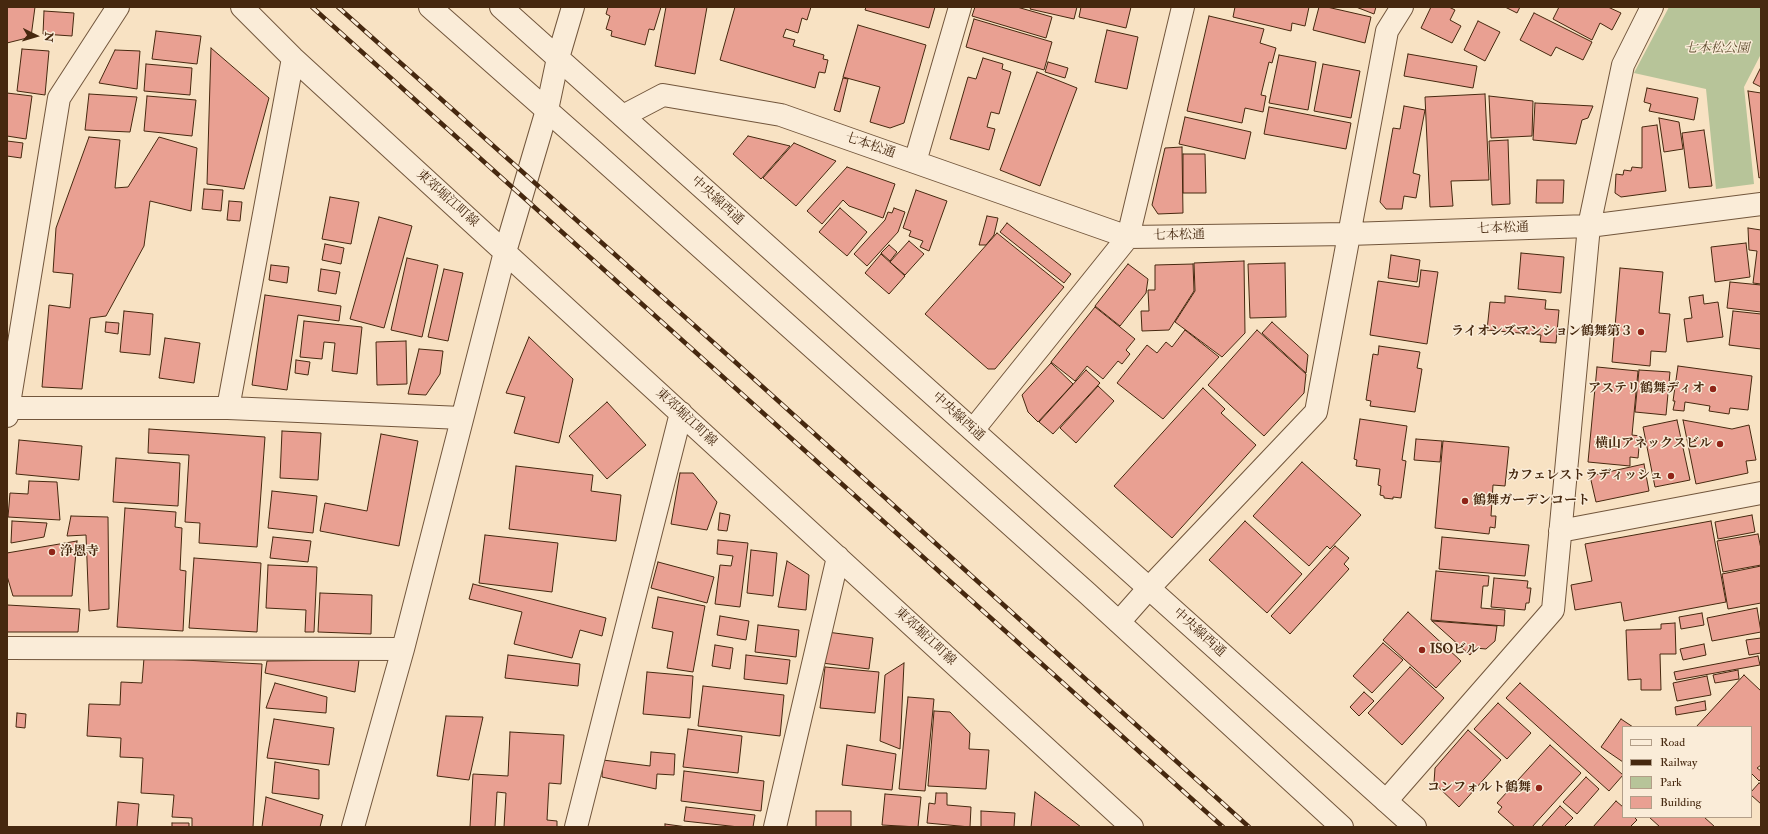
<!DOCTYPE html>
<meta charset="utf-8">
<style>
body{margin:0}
#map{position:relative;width:1768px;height:834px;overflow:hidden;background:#f8e2c3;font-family:"IM FELL Double Pica",serif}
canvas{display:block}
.frame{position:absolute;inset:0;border:8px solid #46280f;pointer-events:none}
.legend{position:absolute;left:1622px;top:726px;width:130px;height:92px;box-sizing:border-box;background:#faecd8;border:1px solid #b29e88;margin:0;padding:5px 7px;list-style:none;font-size:12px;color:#46280f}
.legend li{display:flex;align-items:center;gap:8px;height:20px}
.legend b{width:20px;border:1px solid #b29e88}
.north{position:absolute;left:16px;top:16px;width:40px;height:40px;-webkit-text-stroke:3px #faecd8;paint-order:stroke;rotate:95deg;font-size:11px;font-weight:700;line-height:16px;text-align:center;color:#46280f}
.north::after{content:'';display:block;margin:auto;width:14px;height:18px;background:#46280f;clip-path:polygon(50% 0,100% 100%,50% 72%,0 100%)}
</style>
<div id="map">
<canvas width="1768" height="834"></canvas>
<div class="frame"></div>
<ul class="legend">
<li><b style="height:5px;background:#faecd8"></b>Road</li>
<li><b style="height:5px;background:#46280f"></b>Railway</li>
<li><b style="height:11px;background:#b7c499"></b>Park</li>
<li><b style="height:11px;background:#e9a092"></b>Building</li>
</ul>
<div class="north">N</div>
</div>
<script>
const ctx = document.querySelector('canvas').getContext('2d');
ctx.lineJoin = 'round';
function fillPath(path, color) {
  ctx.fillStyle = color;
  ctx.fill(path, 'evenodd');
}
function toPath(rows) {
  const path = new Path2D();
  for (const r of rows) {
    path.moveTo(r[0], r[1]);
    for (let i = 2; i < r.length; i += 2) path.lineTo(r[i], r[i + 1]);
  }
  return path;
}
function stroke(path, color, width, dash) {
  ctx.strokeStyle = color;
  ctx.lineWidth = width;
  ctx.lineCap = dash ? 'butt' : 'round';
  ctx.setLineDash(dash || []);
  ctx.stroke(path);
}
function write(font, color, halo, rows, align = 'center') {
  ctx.font = font + ' "IM FELL Double Pica","Noto Serif JP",serif';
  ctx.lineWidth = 3;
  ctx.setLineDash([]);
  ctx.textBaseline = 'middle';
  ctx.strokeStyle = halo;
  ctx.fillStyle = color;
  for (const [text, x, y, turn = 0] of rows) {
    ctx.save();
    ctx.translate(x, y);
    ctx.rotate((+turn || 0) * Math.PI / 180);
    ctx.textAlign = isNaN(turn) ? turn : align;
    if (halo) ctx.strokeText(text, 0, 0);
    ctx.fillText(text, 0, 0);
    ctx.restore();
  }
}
const green = toPath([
 [1669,7,1761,7,1761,54,1744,87,1754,184,1716,189,1706,89,1634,73]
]);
const building = toPath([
 [7,7,35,7,31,37,7,43,7,7],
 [608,7,661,7,654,30,649,29,645,45,611,36,612,31,606,29,610,16,606,14,608,7],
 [666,7,707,7,695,74,655,66,666,7],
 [735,7,811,7,807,20,802,18,798,33,786,29,783,37,795,40,793,46,824,55,823,59,828,60,825,73,819,72,815,88,720,60,735,7],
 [866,7,935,7,929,28,865,10,866,7],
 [975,7,1017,7,1052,17,1046,38,972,16,975,7],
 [1031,7,1077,7,1074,19,1030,9,1031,7],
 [1081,7,1131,7,1126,28,1079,17,1081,7],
 [1235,7,1309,7,1305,26,1292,23,1291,31,1233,17,1235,7],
 [1319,7,1327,7,1371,17,1365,43,1313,30,1319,7],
 [1356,7,1376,7,1374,14,1356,7],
 [1431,7,1449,7,1455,10,1450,20,1461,26,1452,43,1421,28,1431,7],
 [1505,7,1520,7,1517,13,1505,7],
 [1559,7,1608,7,1621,13,1612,30,1600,23,1592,40,1553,19,1559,7],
 [44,11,74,13,72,36,43,34,44,11],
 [1534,13,1592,42,1583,60,1556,47,1551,56,1520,40,1534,13],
 [1209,16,1264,29,1260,43,1276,48,1272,63,1269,62,1261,95,1266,96,1263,112,1245,108,1242,123,1187,111,1209,16],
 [974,19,1052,42,1044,70,966,47,974,19],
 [1478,21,1500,32,1485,61,1464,50,1478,21],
 [858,25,926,45,904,123,890,128,870,122,880,87,843,77,858,25],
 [1107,30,1138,37,1127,89,1095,82,1107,30],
 [156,31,201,36,197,64,152,59,156,31],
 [211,48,269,98,244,189,207,184,211,48],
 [22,49,49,51,45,95,17,91,22,49],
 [115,50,140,51,137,89,99,83,115,50],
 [1408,54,1477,66,1473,88,1404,76,1408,54],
 [1279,55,1316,62,1308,110,1269,103,1279,55],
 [983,58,1003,64,1002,69,1011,72,999,114,991,112,987,127,995,129,989,150,950,139,968,77,976,79,983,58],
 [1048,62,1068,68,1065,78,1045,72,1048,62],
 [146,64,192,68,190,95,144,91,146,64],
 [1323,64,1360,71,1351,118,1314,111,1323,64],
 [1761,67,1761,87,1753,83,1761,67],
 [1037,72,1077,88,1040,186,1000,170,1037,72],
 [843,78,848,79,840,112,834,110,843,78],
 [1647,88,1698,98,1694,120,1649,111,1651,104,1644,102,1647,88],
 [1748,91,1761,93,1761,177,1759,178,1748,91],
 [7,93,32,96,26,139,7,136,7,93],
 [89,94,137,97,130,132,85,130,89,94],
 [1485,94,1489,180,1451,181,1453,206,1430,207,1425,97,1485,94],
 [147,96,196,100,192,136,144,131,147,96],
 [1489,96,1533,101,1532,136,1491,138,1489,96],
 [1535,103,1593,106,1588,118,1582,120,1576,144,1533,140,1535,103],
 [1404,106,1425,110,1413,173,1420,175,1416,198,1404,196,1402,209,1386,209,1380,202,1393,128,1400,129,1404,106],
 [1269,107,1351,123,1346,149,1264,134,1269,107],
 [1185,117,1251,132,1245,159,1179,144,1185,117],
 [1659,118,1679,122,1683,149,1664,152,1659,118],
 [1657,125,1666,191,1621,197,1615,193,1616,174,1623,175,1624,170,1631,171,1632,167,1642,168,1642,127,1657,125],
 [1704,130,1712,186,1689,188,1682,133,1704,130],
 [748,136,790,146,761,179,733,154,748,136],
 [89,137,120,140,115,188,128,187,159,137,197,148,191,211,150,201,144,246,106,316,90,318,82,389,42,387,49,305,70,308,73,274,53,272,56,228,89,137],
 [1508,140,1510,204,1492,205,1489,141,1508,140],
 [7,141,23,143,21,158,7,156,7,141],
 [794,143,836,161,796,206,763,178,794,143],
 [1182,147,1183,213,1158,214,1152,205,1165,148,1182,147],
 [1183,154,1205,154,1206,193,1183,193,1183,154],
 [847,167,895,184,883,218,849,206,843,200,822,224,807,211,847,167],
 [1537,180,1564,180,1563,203,1536,203,1537,180],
 [204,189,223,190,221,211,202,209,204,189],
 [916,190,947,201,929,251,920,247,923,241,909,236,911,231,903,228,916,190],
 [330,197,359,202,351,244,322,239,330,197],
 [229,201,242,202,240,221,227,220,229,201],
 [840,208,867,232,847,256,819,232,840,208],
 [894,208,905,212,898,232,867,266,854,254,885,220,888,212,892,213,894,208],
 [987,216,998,218,994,235,986,245,979,245,987,216],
 [379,217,412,226,384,328,350,319,379,217],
 [1007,223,1071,274,1064,283,1000,232,1007,223],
 [1748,228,1761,230,1761,284,1753,283,1757,251,1749,250,1748,228],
 [997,233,1064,287,995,369,988,369,925,314,997,233],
 [909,241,924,254,905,275,890,262,909,241],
 [1746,243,1750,277,1715,282,1711,247,1746,243],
 [325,244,344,248,341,264,322,260,325,244],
 [889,245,897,252,890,261,881,253,889,245],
 [1521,253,1564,257,1561,293,1518,289,1521,253],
 [881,254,905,276,889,294,865,273,881,254],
 [1391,255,1420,260,1417,282,1388,278,1391,255],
 [407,258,438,265,422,337,391,330,407,258],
 [1244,261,1245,333,1222,357,1175,322,1195,291,1194,263,1244,261],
 [1285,263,1286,317,1250,318,1248,264,1285,263],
 [1128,264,1148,279,1146,293,1120,326,1095,306,1128,264],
 [1193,264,1194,291,1169,330,1142,331,1141,311,1149,311,1148,290,1155,290,1155,265,1193,264],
 [271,265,289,267,287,283,269,280,271,265],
 [1620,268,1663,272,1659,313,1670,314,1666,352,1651,351,1650,366,1612,362,1620,268],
 [321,269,340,272,336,294,318,291,321,269],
 [444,269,463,273,448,341,428,337,444,269],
 [1421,270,1438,272,1427,344,1370,335,1378,281,1419,287,1421,270],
 [1730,282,1761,285,1761,312,1727,308,1730,282],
 [265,295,341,306,339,321,298,315,287,390,252,385,265,295],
 [1703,295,1704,304,1718,302,1723,337,1687,342,1684,319,1692,318,1689,297,1703,295],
 [1505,296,1546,300,1545,309,1559,310,1556,343,1540,342,1541,335,1487,330,1490,302,1505,303,1505,296],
 [1095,307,1135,339,1126,350,1130,354,1122,364,1118,361,1103,379,1087,366,1075,381,1051,362,1095,307],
 [124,311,153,314,150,355,120,352,124,311],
 [1733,311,1761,314,1761,349,1729,345,1733,311],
 [304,321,362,327,357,374,332,371,335,343,324,342,322,359,300,357,304,321],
 [106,322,119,323,118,334,105,332,106,322],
 [1272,322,1308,355,1306,373,1262,333,1272,322],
 [1185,330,1219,357,1163,419,1117,383,1147,345,1157,353,1166,342,1172,347,1185,330],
 [1257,330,1306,374,1304,393,1264,436,1208,385,1257,330],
 [529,337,573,379,559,443,514,433,525,397,506,393,529,337],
 [165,338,200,343,194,383,159,378,165,338],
 [406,341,407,384,377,385,376,342,406,341],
 [1379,346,1420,352,1417,368,1422,369,1415,412,1370,406,1371,401,1366,400,1373,354,1378,355,1379,346],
 [419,349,443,351,440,374,426,395,408,394,419,349],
 [296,360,310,362,308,375,295,373,296,360],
 [1051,363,1073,384,1038,422,1028,412,1022,395,1051,363],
 [1678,366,1752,376,1748,410,1730,408,1729,414,1709,411,1710,406,1685,402,1684,411,1673,410,1675,401,1673,401,1678,366],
 [1597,367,1638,371,1632,435,1640,436,1638,458,1630,457,1630,466,1588,462,1597,367],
 [1086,370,1100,383,1053,434,1039,422,1086,370],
 [1639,370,1670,372,1666,415,1635,412,1639,370],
 [1098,386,1114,401,1076,443,1060,428,1098,386],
 [1203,388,1225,409,1221,413,1256,445,1172,538,1114,486,1203,388],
 [607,402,646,445,607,479,569,436,607,402],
 [1360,419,1407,426,1402,460,1406,461,1401,498,1393,497,1393,499,1384,498,1384,496,1380,495,1381,486,1378,485,1380,469,1356,466,1357,460,1354,459,1360,419],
 [1677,420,1690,480,1655,487,1643,427,1677,420],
 [1683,420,1732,429,1749,425,1756,460,1746,461,1748,473,1696,484,1683,420],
 [149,429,265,437,257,547,199,543,200,523,185,522,189,455,148,453,149,429],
 [282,431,321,433,318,480,280,478,282,431],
 [381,434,418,441,399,546,320,531,325,503,367,511,381,434],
 [1416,439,1442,441,1440,462,1414,460,1416,439],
 [19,440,82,446,79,480,16,474,19,440],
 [1443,441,1509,447,1505,486,1493,485,1491,516,1496,516,1495,528,1490,527,1489,534,1435,528,1443,441],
 [116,458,180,463,178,506,113,502,116,458],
 [1302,462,1361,515,1330,549,1327,546,1309,566,1253,516,1302,462],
 [1644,464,1649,491,1596,502,1590,476,1644,464],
 [516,466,593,475,591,491,621,495,616,541,509,529,516,466],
 [680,473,693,473,717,502,707,530,671,524,680,473],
 [29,481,57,482,60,520,8,517,10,493,28,494,29,481],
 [272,491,317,496,313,533,268,528,272,491],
 [125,508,176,512,175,527,182,528,180,570,186,571,183,631,117,627,125,508],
 [720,513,730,515,727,531,718,530,720,513],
 [1752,515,1755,532,1718,539,1715,522,1752,515],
 [71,516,108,517,109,609,89,611,86,535,67,536,71,516],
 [12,521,47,523,44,537,11,543,12,521],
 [1245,521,1302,574,1267,613,1209,560,1245,521],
 [1711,521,1726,602,1624,621,1621,602,1575,610,1571,585,1592,581,1585,544,1711,521],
 [1758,534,1761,549,1761,565,1723,572,1717,541,1758,534],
 [485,535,558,543,552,592,479,583,485,535],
 [273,537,311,541,308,562,270,558,273,537],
 [1442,537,1529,545,1525,576,1439,569,1442,537],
 [718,540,748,543,740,607,715,604,720,565,731,566,733,556,717,554,718,540],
 [77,541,72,596,13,596,7,576,7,553,77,541],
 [1335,546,1349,558,1344,564,1349,569,1290,634,1271,616,1335,546],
 [751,550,777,553,773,596,747,593,751,550],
 [194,558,261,563,257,632,189,628,194,558],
 [787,561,809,575,806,610,778,607,787,561],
 [658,562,714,577,707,603,651,588,658,562],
 [268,565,317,567,314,632,305,632,306,610,266,608,268,565],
 [1761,566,1761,603,1728,609,1722,574,1761,566],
 [1436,571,1489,576,1488,586,1483,586,1481,608,1505,610,1504,626,1431,620,1436,571],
 [1494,578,1528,581,1527,588,1531,588,1529,603,1526,603,1525,610,1491,607,1494,578],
 [473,584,606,618,602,636,580,630,572,658,514,644,522,612,469,599,473,584],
 [320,593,372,595,371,634,318,632,320,593],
 [658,597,705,606,693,672,667,668,673,632,652,628,658,597],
 [7,605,80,609,78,632,7,632,7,605],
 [1757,608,1761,632,1712,641,1707,618,1757,608],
 [1408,612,1461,661,1436,688,1383,640,1408,612],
 [1702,613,1704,625,1681,629,1679,617,1702,613],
 [720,616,749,621,746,640,717,635,720,616],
 [1432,621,1497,626,1495,641,1486,649,1475,648,1470,655,1432,621],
 [1675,623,1676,654,1660,654,1661,690,1641,690,1641,679,1628,680,1626,630,1661,629,1661,624,1675,623],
 [758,625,799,630,796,657,755,652,758,625],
 [827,632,873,638,869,669,822,663,827,632],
 [1761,638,1761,653,1749,655,1746,640,1761,638],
 [1383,643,1403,660,1372,693,1353,676,1383,643],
 [1704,644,1706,655,1683,660,1680,649,1704,644],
 [715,645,733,648,730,669,712,666,715,645],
 [508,655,580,664,578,686,505,678,508,655],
 [746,655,790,660,787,684,744,679,746,655],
 [1758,656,1760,665,1676,680,1674,672,1758,656],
 [144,658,262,664,253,827,192,827,192,818,172,817,174,795,141,793,143,758,120,757,121,738,87,736,89,704,120,705,121,682,142,683,144,658],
 [359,660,355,692,265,673,267,661,359,660],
 [904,663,900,749,880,741,885,675,904,663],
 [825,667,879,672,875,713,820,708,825,667],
 [1410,667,1444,698,1402,745,1368,713,1410,667],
 [1738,670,1739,679,1715,683,1713,675,1738,670],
 [647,672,693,676,690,718,643,714,647,672],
 [1744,675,1761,691,1761,765,1757,768,1761,771,1761,779,1759,781,1751,773,1751,727,1696,727,1744,675],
 [1707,676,1711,695,1677,701,1673,683,1707,676],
 [275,683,327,697,326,713,266,708,275,683],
 [1520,683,1623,775,1609,791,1506,698,1520,683],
 [703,686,784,695,780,736,698,726,703,686],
 [1364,692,1374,701,1359,716,1350,707,1364,692],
 [908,697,934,699,925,791,899,789,908,697],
 [1705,701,1706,710,1676,715,1675,707,1705,701],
 [1498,703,1531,733,1507,759,1474,729,1498,703],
 [934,711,950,712,970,733,969,749,989,750,986,789,928,786,934,711],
 [17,713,26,714,25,728,16,727,17,713],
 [446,716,483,717,469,780,437,776,446,716],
 [274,719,334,728,329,765,267,758,274,719],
 [1621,719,1633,727,1623,727,1623,762,1601,747,1621,719],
 [688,729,742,736,738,773,683,767,688,729],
 [1468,730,1501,760,1459,807,1434,783,1435,768,1468,730],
 [510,732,564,735,561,784,549,783,547,820,557,821,557,827,504,827,506,793,497,792,495,827,470,827,473,774,508,776,510,732],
 [847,745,896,754,892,790,842,785,847,745],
 [1550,745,1581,773,1532,827,1515,827,1498,812,1502,807,1497,803,1550,745],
 [651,752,675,754,674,775,657,774,656,789,602,777,603,760,650,766,651,752],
 [275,762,319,770,319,799,272,793,275,762],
 [684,771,764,781,761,811,681,801,684,771],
 [1586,777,1599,789,1577,814,1563,802,1586,777],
 [1759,783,1761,784,1761,804,1751,795,1751,792,1759,783],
 [1035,792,1081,827,1031,827,1035,792],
 [936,793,947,793,947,805,971,807,970,827,927,823,929,803,935,804,936,793],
 [885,794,921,797,918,827,882,825,885,794],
 [266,797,323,815,320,827,262,827,266,797],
 [1616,801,1623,807,1623,817,1634,817,1637,820,1630,827,1593,827,1616,801],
 [118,802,139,804,137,827,116,827,118,802],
 [1560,806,1573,818,1564,827,1541,827,1560,806],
 [686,807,755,815,753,827,739,827,684,821,686,807],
 [816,811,851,811,851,827,816,827,816,811],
 [981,811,1015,813,1014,827,981,827,981,811],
 [1649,817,1704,817,1715,827,1660,827,1649,817],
 [172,823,189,823,189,827,172,827,172,823],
 [665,824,687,827,665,827,665,824]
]);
const minor = toPath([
 [242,7,293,58,1132,827],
 [623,116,663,95,781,115,1128,237,1349,234,1589,226,1761,204],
 [915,162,960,7],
 [7,408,228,408,462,418],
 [228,408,293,58],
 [7,416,59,98,118,7],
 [973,430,1128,237,1183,7],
 [1560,531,1761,493],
 [1119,622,1149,588,1316,412,1387,31,1402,7],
 [7,648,403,649],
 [1386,801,1553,610,1589,226,1623,65,1652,7],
 [353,827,403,649,505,252,547,110,558,58],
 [576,827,681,413],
 [775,827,838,557]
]);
const tertiary = toPath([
 [430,7,592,150,1087,593,1342,827],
 [501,7,1415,827],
 [558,58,573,7]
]);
const rail = toPath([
 [312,7,1223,827],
 [338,7,733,360,1249,827]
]);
const markers = [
 [1641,332,4,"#8f2418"],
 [1713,389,4,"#8f2418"],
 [1720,444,4,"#8f2418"],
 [1671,476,4,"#8f2418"],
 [1465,501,4,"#8f2418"],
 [52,552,4,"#8f2418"],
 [1422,650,4,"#8f2418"],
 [1539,788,4,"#8f2418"]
];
const parkNames = [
 ["七本松公園",1717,49]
];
const streetNames = [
 ["七本松通",870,146,19],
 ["東郊堀江町線",447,199,42],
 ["中央線西通",717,201,42],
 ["七本松通",1503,229,-2],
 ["七本松通",1179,236,-1],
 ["中央線西通",958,417,42],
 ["東郊堀江町線",686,418,43],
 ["中央線西通",1199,633,42],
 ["東郊堀江町線",925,637,43]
];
const poiNames = [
 ["ライオンズマンション鶴舞第３",1633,332],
 ["アステリ鶴舞ディオ",1705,389],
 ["横山アネックスビル",1712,444],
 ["カフェレストラディッシュ",1663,476],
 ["鶴舞ガーデンコート",1473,501,"left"],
 ["浄恩寺",60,552,"left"],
 ["ISOビル",1430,650,"left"],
 ["コンフォルト鶴舞",1531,788]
];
fillPath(green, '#b7c499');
fillPath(building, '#e9a092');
stroke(building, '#46280f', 1);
stroke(minor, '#72563c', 24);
stroke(tertiary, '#72563c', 24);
stroke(minor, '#faecd8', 22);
stroke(tertiary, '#faecd8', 22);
stroke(rail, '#46280f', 4.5);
stroke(rail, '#faecd8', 3, [9]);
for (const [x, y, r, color] of markers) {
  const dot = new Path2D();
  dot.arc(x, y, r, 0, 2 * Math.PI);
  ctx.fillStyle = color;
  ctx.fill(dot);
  stroke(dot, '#faecd8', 1.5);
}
write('italic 13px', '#624f32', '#faecd8', parkNames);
write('13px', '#46280f', '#faecd8', streetNames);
write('bold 13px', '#46280f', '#faecd8', poiNames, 'right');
</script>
